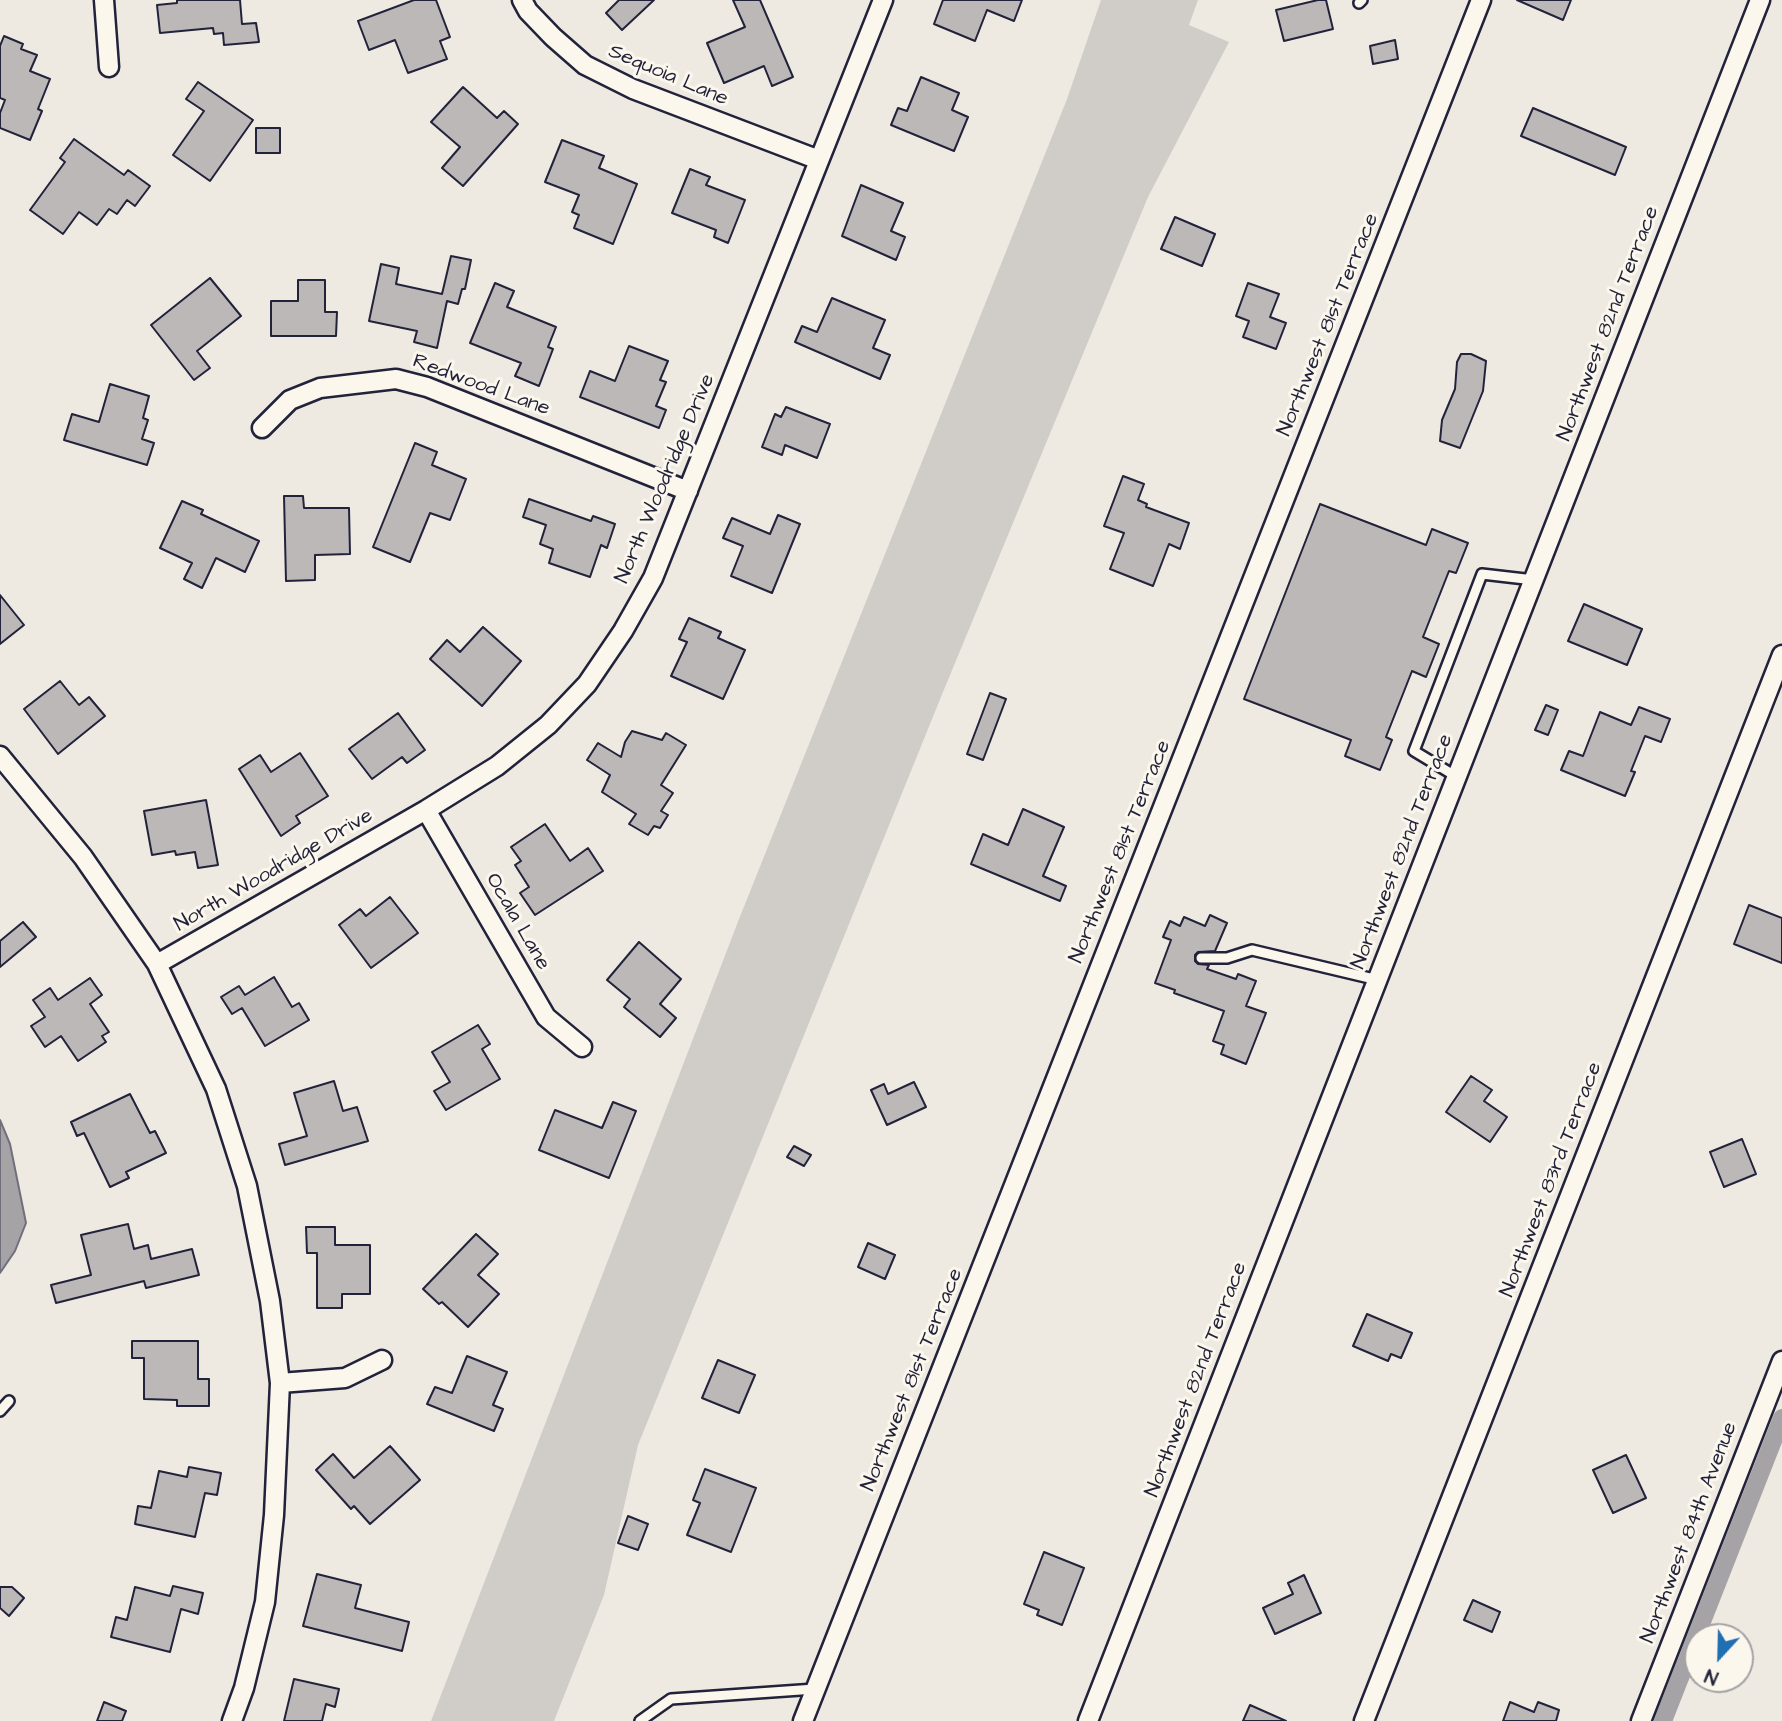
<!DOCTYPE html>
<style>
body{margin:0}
#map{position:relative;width:1782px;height:1721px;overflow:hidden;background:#eeeae2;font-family:"Architects Daughter",sans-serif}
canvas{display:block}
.north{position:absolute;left:1684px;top:1623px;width:70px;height:70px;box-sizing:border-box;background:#fbf7ec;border:2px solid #a4a2a5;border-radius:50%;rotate:202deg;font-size:19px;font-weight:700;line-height:28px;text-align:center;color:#22223b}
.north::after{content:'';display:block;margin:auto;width:24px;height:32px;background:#1f6fb2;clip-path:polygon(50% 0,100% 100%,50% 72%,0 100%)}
</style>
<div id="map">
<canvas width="1782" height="1721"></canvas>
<div class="north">N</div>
</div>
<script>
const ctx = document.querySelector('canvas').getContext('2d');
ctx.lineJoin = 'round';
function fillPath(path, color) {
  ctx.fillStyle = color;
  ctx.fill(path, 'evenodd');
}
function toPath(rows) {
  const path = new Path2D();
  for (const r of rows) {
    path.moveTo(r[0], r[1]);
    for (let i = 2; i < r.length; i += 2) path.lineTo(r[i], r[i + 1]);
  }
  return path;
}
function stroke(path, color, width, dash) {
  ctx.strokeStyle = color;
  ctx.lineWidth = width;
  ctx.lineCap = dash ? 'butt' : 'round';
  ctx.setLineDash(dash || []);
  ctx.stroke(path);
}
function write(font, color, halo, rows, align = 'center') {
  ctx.font = font + ' "Architects Daughter",sans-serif';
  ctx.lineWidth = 6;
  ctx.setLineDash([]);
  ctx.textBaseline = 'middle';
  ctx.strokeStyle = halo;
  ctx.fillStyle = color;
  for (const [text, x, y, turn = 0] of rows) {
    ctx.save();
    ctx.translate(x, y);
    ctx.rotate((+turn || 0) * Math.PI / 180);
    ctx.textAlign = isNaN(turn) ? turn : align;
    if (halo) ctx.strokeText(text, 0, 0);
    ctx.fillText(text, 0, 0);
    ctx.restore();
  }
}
const green = toPath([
 [1101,0,1198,0,1189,25,1229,42,1148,197,943,692,638,1445,604,1595,554,1721,431,1721,739,919,1067,99]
]);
const water = toPath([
 [0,1120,10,1144,26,1223,15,1251,0,1273,0,1120]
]);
const canal = toPath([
 [1663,1721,1782,1418]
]);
const building = toPath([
 [177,0,240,0,242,24,256,23,259,42,224,45,223,33,214,34,213,28,160,33,157,5,177,3,177,0],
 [414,0,436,0,450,37,440,41,447,59,408,73,395,40,369,50,358,21,414,0],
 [619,0,654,0,622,30,606,13,619,0],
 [733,0,760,0,793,77,772,86,764,66,724,83,707,43,745,27,733,0],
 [943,0,1022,0,1014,21,987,10,975,41,934,24,943,0],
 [1318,0,1326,0,1333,29,1284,41,1276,10,1318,0],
 [1517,0,1571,0,1563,20,1517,0],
 [4,36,23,44,21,49,37,55,30,71,50,79,38,109,42,111,30,140,0,128,0,113,5,100,0,98,0,46,4,36],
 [1395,40,1398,59,1373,64,1370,46,1395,40],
 [921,77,959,93,952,110,968,117,954,151,891,125,898,108,907,111,921,77],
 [198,82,253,120,210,181,173,155,204,111,186,99,198,82],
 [463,87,497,118,504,111,518,124,463,186,442,168,460,147,431,122,463,87],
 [1533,108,1626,147,1615,175,1521,136,1533,108],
 [256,128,280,128,280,153,256,153,256,128],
 [74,139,124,175,128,170,150,186,135,206,127,200,117,214,109,209,97,225,79,212,63,234,30,210,65,162,60,158,74,139],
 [562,140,604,156,599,168,637,184,613,244,574,228,579,215,572,212,579,195,545,182,562,140],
 [690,169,710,177,706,185,745,200,728,243,714,237,716,230,672,213,690,169],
 [861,185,903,203,891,231,905,237,896,260,842,236,861,185],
 [1175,217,1215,234,1202,266,1161,249,1175,217],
 [451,256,471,260,465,289,462,289,458,304,447,301,437,348,414,342,417,331,369,321,381,264,399,268,396,284,442,294,451,256],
 [210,278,241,316,197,351,210,368,194,380,151,325,210,278],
 [298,280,325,280,325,312,337,312,336,336,271,336,271,301,298,301,298,280],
 [495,283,514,291,507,307,556,327,548,347,553,349,539,386,515,376,521,363,470,343,495,283],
 [1248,283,1279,294,1270,317,1286,323,1276,349,1243,337,1249,321,1236,316,1248,283],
 [832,298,885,320,873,348,890,355,880,379,795,342,802,326,817,332,832,298],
 [629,346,668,361,660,380,666,382,656,406,666,410,659,428,580,397,590,371,615,381,629,346],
 [1461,354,1471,354,1486,361,1483,391,1460,448,1440,441,1442,420,1455,389,1457,362,1461,354],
 [110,384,149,396,143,418,148,420,142,439,154,443,147,465,64,440,72,414,99,422,110,384],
 [786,407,830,424,817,458,785,445,782,455,762,447,775,414,781,417,786,407],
 [415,443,437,452,432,465,466,479,450,520,430,513,410,562,373,547,415,443],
 [1123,476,1144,484,1138,500,1147,504,1146,507,1189,523,1180,549,1169,544,1153,586,1110,569,1124,533,1104,526,1123,476],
 [284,496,303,496,304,508,349,508,350,554,315,555,315,580,286,581,284,496],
 [529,499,591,521,593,516,615,524,607,548,601,545,590,577,549,563,553,549,540,544,546,525,523,517,529,499],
 [182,501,203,510,201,514,259,541,245,572,216,558,202,588,184,579,192,563,160,548,182,501],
 [1320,504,1426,545,1432,529,1468,543,1456,573,1449,571,1423,637,1439,644,1426,677,1412,671,1386,737,1392,740,1380,770,1345,756,1351,740,1244,699,1320,504],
 [778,515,800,524,772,593,731,576,743,546,723,538,732,518,770,534,778,515],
 [0,595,24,625,0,644,0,595],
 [1584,604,1642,629,1627,665,1568,641,1584,604],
 [689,618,721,632,718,638,745,650,723,699,671,676,687,642,679,639,689,618],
 [483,627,521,661,482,706,430,659,447,640,460,652,483,627],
 [60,681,79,705,89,697,105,716,58,754,24,709,60,681],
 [990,693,1006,699,983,760,967,754,990,693],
 [1546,705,1558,710,1548,735,1535,730,1546,705],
 [1639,707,1670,719,1661,742,1645,736,1631,771,1635,772,1625,796,1561,770,1569,751,1583,756,1600,712,1631,725,1639,707],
 [398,713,425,750,407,763,402,757,372,779,349,749,398,713],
 [632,731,662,740,666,733,686,745,661,785,673,793,661,811,668,815,660,828,654,826,648,835,629,824,636,814,602,792,610,775,587,760,598,743,621,757,625,742,632,731],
 [300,753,328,796,296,816,300,823,281,836,239,769,260,755,271,772,300,753],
 [206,800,218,865,198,868,195,852,176,855,175,851,152,855,144,811,206,800],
 [1023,809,1064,827,1043,876,1066,886,1060,901,971,864,983,834,1008,845,1023,809],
 [545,824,570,861,588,848,603,871,535,915,520,893,529,887,515,865,521,861,511,847,545,824],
 [390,897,418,933,371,968,339,925,360,909,366,916,390,897],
 [1749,905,1782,918,1782,963,1734,944,1749,905],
 [1210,915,1227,923,1215,951,1198,952,1195,955,1195,961,1198,964,1209,965,1207,969,1236,979,1238,974,1256,981,1246,1006,1266,1013,1246,1064,1221,1054,1224,1045,1213,1041,1224,1011,1174,993,1175,990,1155,983,1171,940,1163,937,1170,921,1180,926,1184,917,1205,926,1210,915],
 [23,922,36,937,0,967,0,941,23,922],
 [639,942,681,979,660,1004,676,1018,660,1037,624,1007,630,999,607,980,639,942],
 [274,977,292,1007,299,1003,309,1020,265,1046,242,1008,232,1014,221,997,239,986,245,995,274,977],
 [90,978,102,995,90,1004,109,1032,102,1036,106,1042,78,1061,61,1036,45,1047,31,1026,45,1017,33,1000,50,988,58,1000,90,978],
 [478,1025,490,1044,482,1049,500,1079,446,1110,434,1091,450,1082,432,1052,478,1025],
 [1471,1076,1492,1090,1484,1101,1507,1117,1490,1142,1446,1112,1471,1076],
 [334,1081,343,1111,357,1107,368,1141,285,1165,279,1144,307,1136,294,1093,334,1081],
 [914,1082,926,1107,887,1125,871,1090,884,1084,888,1094,914,1082],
 [130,1094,150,1133,155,1131,166,1153,126,1172,129,1178,110,1187,84,1133,77,1136,71,1122,130,1094],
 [613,1102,636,1111,609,1178,539,1150,555,1110,602,1128,613,1102],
 [1742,1139,1756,1174,1724,1187,1710,1152,1742,1139],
 [794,1146,811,1155,804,1166,787,1157,794,1146],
 [128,1224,134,1249,148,1245,151,1259,192,1249,199,1275,146,1288,144,1281,56,1303,51,1285,91,1275,81,1235,128,1224],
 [306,1227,335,1227,335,1245,370,1245,370,1294,342,1294,342,1308,317,1308,317,1253,307,1253,306,1227],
 [476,1234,498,1254,478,1275,499,1294,468,1327,442,1302,439,1304,423,1289,476,1234],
 [868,1243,895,1255,885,1279,858,1267,868,1243],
 [1367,1314,1412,1333,1401,1358,1391,1354,1388,1361,1353,1346,1367,1314],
 [132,1341,198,1341,198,1379,209,1379,209,1406,177,1406,177,1400,144,1399,144,1358,132,1358,132,1341],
 [467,1356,507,1372,493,1405,503,1409,494,1431,427,1404,435,1387,452,1393,467,1356],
 [718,1360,755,1375,739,1413,702,1398,718,1360],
 [390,1446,420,1480,370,1524,354,1506,351,1509,316,1470,333,1454,354,1478,390,1446],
 [1626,1455,1646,1498,1613,1513,1593,1470,1626,1455],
 [189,1467,221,1473,217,1495,205,1493,195,1537,135,1524,138,1506,151,1508,159,1471,187,1477,189,1467],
 [705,1469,756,1488,731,1552,687,1535,700,1503,693,1500,705,1469],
 [628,1516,648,1524,638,1550,618,1543,628,1516],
 [1044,1552,1084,1568,1062,1625,1037,1615,1039,1610,1024,1604,1044,1552],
 [317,1574,361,1585,355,1608,409,1622,402,1651,303,1626,317,1574],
 [1304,1575,1321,1613,1275,1634,1263,1608,1293,1594,1288,1583,1304,1575],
 [173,1586,203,1593,198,1614,181,1609,170,1652,111,1637,116,1617,127,1620,135,1587,170,1596,173,1586],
 [0,1587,12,1587,24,1598,9,1616,0,1608,0,1587],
 [1473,1600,1500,1612,1492,1632,1464,1620,1473,1600],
 [294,1679,339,1689,335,1707,326,1704,322,1721,284,1721,294,1679],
 [104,1702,126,1711,122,1721,97,1721,104,1702],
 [1510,1702,1534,1712,1538,1702,1559,1710,1556,1721,1503,1721,1510,1702],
 [1250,1705,1286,1721,1243,1721,1250,1705]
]);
const lane = toPath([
 [1359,3,1362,0],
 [1457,777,1414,751,1482,574,1534,580],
 [1201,958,1227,958,1252,950,1378,980],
 [0,1411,9,1401],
 [640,1721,671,1699,815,1689]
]);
const street = toPath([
 [104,0,109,67],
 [522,0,528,11,553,37,585,65,633,89,819,160],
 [262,428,290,400,320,388,396,379,427,387,688,491],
 [0,756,83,857,157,964,216,1089,247,1186,270,1301,280,1383,274,1515,265,1602,244,1688,232,1721],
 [426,810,546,1017,582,1047],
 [157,964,426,810,497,766,548,725,587,684,623,631,653,578,883,0],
 [280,1383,345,1378,382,1360],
 [803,1721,1481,0],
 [1088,1721,1760,0],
 [1364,1721,1782,655],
 [1641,1721,1782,1361]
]);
const streetNames = [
 ["Sequoia Lane",668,76,23],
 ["Northwest 82nd Terrace",1609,324,-69],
 ["Northwest 81st Terrace",1329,325,-68],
 ["Redwood Lane",481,386,20],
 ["North Woodridge Drive",666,479,-67],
 ["Northwest 81st Terrace",1121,852,-68],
 ["Northwest 82nd Terrace",1403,852,-69],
 ["North Woodridge Drive",274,871,-30],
 ["Ocala Lane",517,922,60],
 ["Northwest 83rd Terrace",1552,1180,-69],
 ["Northwest 81st Terrace",913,1380,-68],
 ["Northwest 82nd Terrace",1197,1380,-69],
 ["Northwest 84th Avenue",1690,1533,-69]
];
fillPath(green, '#d0cdc9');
fillPath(water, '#a6a3a7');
stroke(water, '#716f7c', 2);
stroke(canal, '#a6a3a7', 18);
fillPath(building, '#bcb8b8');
stroke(building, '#22223b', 2);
stroke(lane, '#22223b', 14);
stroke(street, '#22223b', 23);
stroke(lane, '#fbf7ec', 9);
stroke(street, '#fbf7ec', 18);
write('21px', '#22223b', '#fbf7ec', streetNames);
</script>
